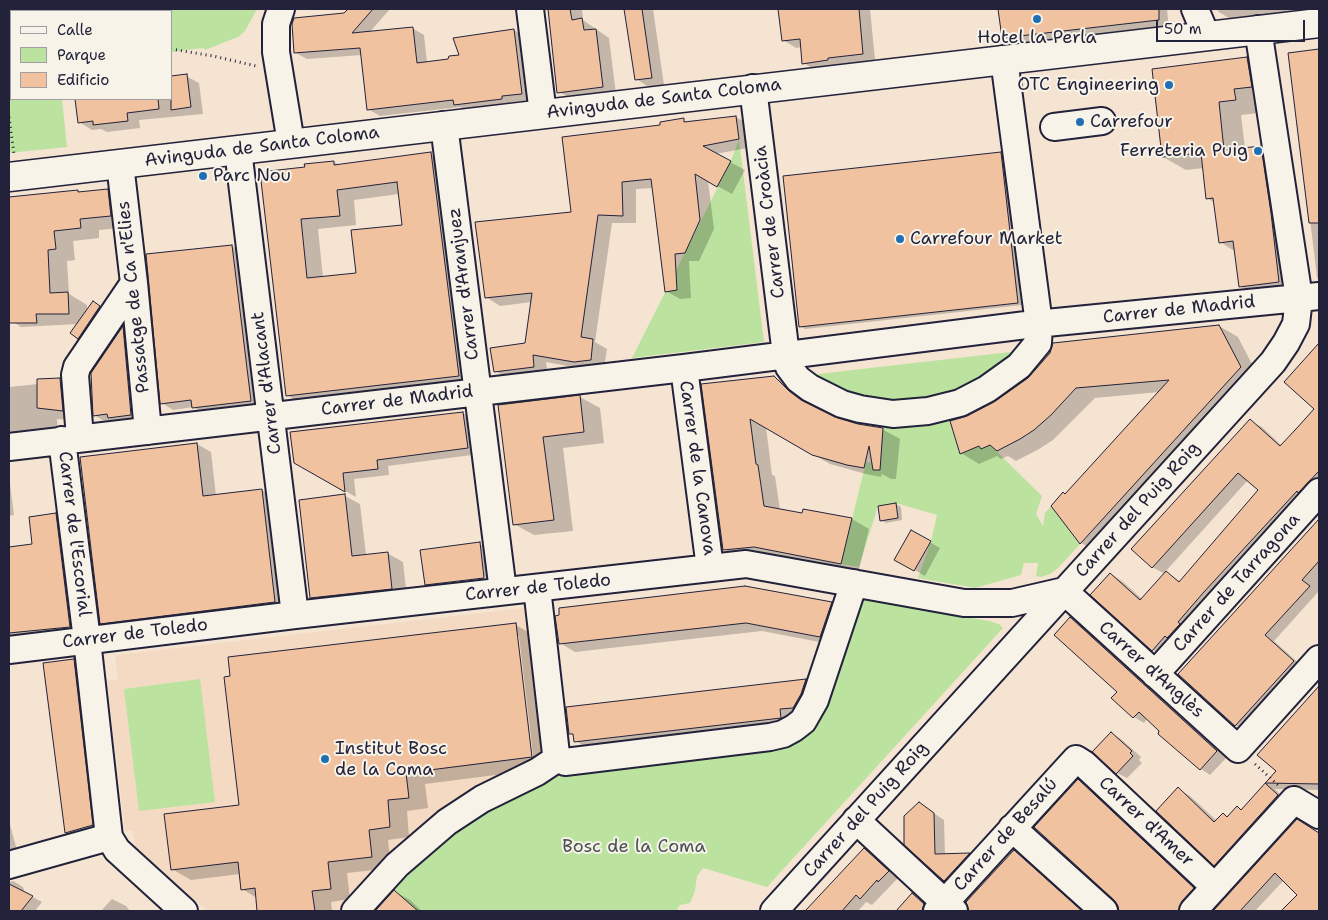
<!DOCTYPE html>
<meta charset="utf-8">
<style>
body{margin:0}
#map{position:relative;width:1328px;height:920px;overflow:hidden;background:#f5e4d2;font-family:"Shantell Sans",sans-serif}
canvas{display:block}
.frame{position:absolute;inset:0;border:10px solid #22223b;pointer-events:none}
.legend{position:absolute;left:10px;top:10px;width:162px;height:90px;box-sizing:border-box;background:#f7f3e8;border:1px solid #a29fa3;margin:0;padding:6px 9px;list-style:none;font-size:15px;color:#22223b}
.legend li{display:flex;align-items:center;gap:10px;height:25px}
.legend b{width:25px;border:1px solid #a29fa3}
.scale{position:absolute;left:1156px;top:20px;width:149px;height:22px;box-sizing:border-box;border:2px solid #22223b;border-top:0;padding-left:6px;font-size:15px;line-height:18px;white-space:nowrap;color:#22223b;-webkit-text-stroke:4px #f7f3e8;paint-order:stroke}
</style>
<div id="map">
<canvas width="1328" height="920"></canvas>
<div class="frame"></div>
<ul class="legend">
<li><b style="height:6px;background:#f7f3e8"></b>Calle</li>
<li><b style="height:14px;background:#bbe39f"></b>Parque</li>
<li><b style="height:14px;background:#f0c2a0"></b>Edificio</li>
</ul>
<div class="scale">50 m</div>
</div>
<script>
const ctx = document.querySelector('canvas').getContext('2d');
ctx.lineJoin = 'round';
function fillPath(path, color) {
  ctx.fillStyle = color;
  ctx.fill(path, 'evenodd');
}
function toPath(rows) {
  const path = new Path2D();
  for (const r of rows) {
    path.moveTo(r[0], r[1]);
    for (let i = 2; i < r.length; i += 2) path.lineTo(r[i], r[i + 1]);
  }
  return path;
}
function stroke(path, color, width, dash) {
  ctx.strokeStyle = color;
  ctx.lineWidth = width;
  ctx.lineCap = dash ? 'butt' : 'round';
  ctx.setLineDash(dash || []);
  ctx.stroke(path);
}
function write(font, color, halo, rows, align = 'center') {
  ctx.font = font + ' "Shantell Sans",sans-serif';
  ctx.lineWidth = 4;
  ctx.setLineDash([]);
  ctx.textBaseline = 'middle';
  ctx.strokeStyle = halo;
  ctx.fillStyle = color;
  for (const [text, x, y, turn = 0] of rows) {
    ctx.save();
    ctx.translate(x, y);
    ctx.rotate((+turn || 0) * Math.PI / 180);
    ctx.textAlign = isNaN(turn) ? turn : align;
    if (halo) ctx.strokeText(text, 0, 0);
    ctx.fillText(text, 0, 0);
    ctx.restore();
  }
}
const built = toPath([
 [524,608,542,756,527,762,485,783,386,858,338,911,207,911,135,846,133,830,125,831,107,681,118,679,115,655]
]);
const green = toPath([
 [9,9,257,9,245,31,238,37,205,50,203,48,171,52,171,11,11,11,11,99,62,99,67,147,9,153],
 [739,139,764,342,632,358,731,161],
 [1010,352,1016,358,968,392,885,407,815,382,818,374],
 [949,419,960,454,979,446,981,449,990,445,1042,496,1036,514,1043,526,1045,513,1051,506,1080,544,1058,568,1050,574,1041,577,1036,576,1038,563,1024,563,1021,575,975,588,918,578,931,541,937,515,896,503,878,506,859,567,841,564,866,462,876,463,880,461,883,424,909,427],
 [859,599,989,621,999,624,1003,628,767,887,703,868,697,876,695,891,690,903,680,905,676,911,418,911,386,882,430,841,545,773,780,745],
 [200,679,215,802,139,811,124,689]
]);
const shadow = toPath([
 [350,9,390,9,369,33,412,28,424,35,427,63,450,60,460,56,514,30,525,37,533,100,513,102,513,105,466,110,460,107,380,116,368,109,362,55,307,59,296,53],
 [549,9,582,9,583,20,609,38,616,94,572,99,559,92],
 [625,9,653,9,664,85,649,87,636,79],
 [779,9,870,9,875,60,841,65,841,67,816,71,804,63,802,47,796,48,783,40],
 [1000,9,1167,9,1169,30,1021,48,1003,37],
 [1217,9,1319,9,1232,20,1219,12],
 [1319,50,1319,279,1317,277,1290,54],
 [1247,59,1270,72,1258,113,1241,115,1245,149,1260,147,1283,161,1301,295,1263,299,1240,286,1236,252,1220,242,1215,203,1207,198,1204,168,1186,170,1163,157],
 [186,76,199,83,203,114,139,120,140,128,107,132,101,129,92,130,79,122,76,99,171,99],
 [736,117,750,125,753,147,715,154,745,170,732,194,708,181,714,229,699,261,689,261,691,298,680,299,666,291,653,188,636,189,636,223,612,223,595,342,607,349,604,367,589,370,546,362,548,375,510,379,495,371,526,345,532,302,500,306,486,297,661,126,683,120,689,123],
 [431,154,448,164,476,385,304,405,287,395,261,173,306,168,334,162,339,165],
 [399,194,403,227,357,274,323,278,318,229,356,225,354,200],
 [1001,154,1006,156,1022,305,805,329,800,326],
 [108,190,127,201,130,227,99,230,99,238,73,241,75,260,67,261,69,294,87,305,87,311,93,303,103,308,89,343,79,338,78,324,21,327,9,319,9,199,77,191,80,193],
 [232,246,243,253,262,407,205,414,193,407,173,410,162,403],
 [1219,326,1238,337,1259,378,1099,553,1081,543,1052,506,1066,495,1159,392,1095,398,1053,440,1039,449,1016,461,1008,456,1001,459,997,456,979,464,961,453,952,422],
 [123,328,133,333,141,420,119,423,113,420,104,421,94,415,91,377],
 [1319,344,1319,490,1164,656,1153,650,1111,574,1122,581,1142,599,1165,574,1152,567,1250,421,1262,427,1282,446,1316,409,1286,382],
 [1248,480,1260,490,1181,582,1165,572],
 [774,377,792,387,813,408,835,419,857,425,882,429,900,439,896,479,891,479,882,474,881,477,866,474,830,464,766,427,772,475,775,476,780,510,803,515,852,519,869,529,858,573,741,559,724,549,703,385],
 [60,379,79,390,82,421,57,419,58,437,9,443,9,387,38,384],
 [580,397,600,408,604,443,563,448,573,531,534,535,514,524,499,406],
 [463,413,474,420,479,454,388,466,389,475,354,479,356,497,295,463],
 [197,444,211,452,216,496,262,490,276,499,288,610,116,631,102,623],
 [9,476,14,515,9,516],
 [345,496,360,504,366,555,387,553,403,562,407,597,326,606,311,597],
 [896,504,901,507,902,520,886,523,881,520],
 [56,515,69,522,83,633,9,642,9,582,24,581,33,545],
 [1319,521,1319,591,1274,641,1303,667,1245,730,1235,725,1180,674],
 [911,531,940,548,925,576,896,559],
 [480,544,495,553,499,586,441,593,426,584],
 [490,576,490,578,438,585,438,582],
 [831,603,846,612,835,645,762,631,575,652,560,643],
 [1071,619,1081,624,1227,757,1210,775,1201,769,1148,718,1144,723,1134,717],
 [516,625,535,636,551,768,425,784,428,808,407,811,409,837,388,840,391,868,347,873,350,899,331,902,332,911,259,911,257,898,242,889,240,874,191,880,172,869,241,806],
 [516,636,519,636,534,763,531,764],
 [74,660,89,669,107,833,81,841,66,832],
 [806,681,821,689,796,726,591,750,576,741,575,736,570,733,567,708],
 [1319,688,1319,790,1275,789,1289,803,1227,871,1215,865,1178,789,1190,796,1217,821,1223,814,1228,817,1242,811,1277,771,1259,755],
 [1111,733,1121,739,1141,757,1139,760,1142,763,1127,778,1117,773],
 [1078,781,1089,787,1203,894,1190,911,1120,911],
 [920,804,944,820,945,855,970,854,979,859,955,886,945,880,906,844],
 [9,821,18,854,9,857],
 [1297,821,1319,833,1319,845,1310,855,1319,864,1319,911,1283,911,1299,895,1284,880,1255,911,1215,911],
 [864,850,875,855,898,878,872,905,866,902,858,911,807,911],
 [1014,852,1025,858,1084,911,970,911,970,907],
 [13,881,23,887,25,893,42,902,35,911,9,911,9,882],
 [395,892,410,900,422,911,376,911],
 [912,894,923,900,934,911,897,911],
 [112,899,126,906,130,911,101,911]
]);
const building = toPath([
 [348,9,373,9,352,33,413,27,417,63,448,59,449,56,459,55,453,38,514,29,522,94,502,96,502,99,454,105,453,100,367,110,360,48,294,53,292,24,294,18,344,13,348,9],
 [548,9,570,9,572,20,582,18,584,30,596,29,603,87,557,93,548,9],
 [624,9,642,9,652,78,635,80,624,9],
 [778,9,859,9,863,54,828,58,828,60,802,64,800,39,782,41,778,9],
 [998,9,1159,9,1159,20,1002,38,998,9],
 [1319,49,1319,223,1309,223,1288,53,1319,49],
 [1247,57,1252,87,1234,89,1236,100,1219,102,1224,150,1261,146,1271,213,1279,282,1239,287,1233,241,1219,243,1213,198,1206,199,1201,153,1162,157,1152,69,1247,57],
 [187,74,191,107,171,110,171,76,187,74],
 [75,99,158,99,159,109,127,113,128,121,93,125,93,121,78,123,75,99],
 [736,116,739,139,703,146,731,161,717,187,695,174,700,220,685,253,675,254,677,290,665,292,651,179,622,182,623,216,598,215,581,337,593,339,591,360,574,362,533,355,534,367,494,372,490,348,525,343,532,293,485,298,475,222,571,212,562,137,660,125,660,122,684,118,684,122,736,116],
 [431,152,459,376,286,396,260,172,305,167,304,164,334,161,334,165,431,152],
 [397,182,402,225,351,230,356,273,307,278,301,219,340,216,337,190,397,182],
 [1001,152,1018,303,799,327,783,176,1001,152],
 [108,189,111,216,80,219,81,228,54,231,56,249,48,250,50,293,68,292,69,314,36,314,37,323,9,323,9,197,78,190,78,192,108,189],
 [232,245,251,401,192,408,191,400,160,404,146,254,232,245],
 [93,301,100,306,78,339,70,333,93,301],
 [1219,325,1241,367,1080,544,1051,506,1063,492,1065,494,1169,380,1076,388,1051,415,1034,430,1020,439,997,451,990,445,981,449,979,446,960,454,950,421,967,416,994,402,1028,378,1050,353,1053,343,1219,325],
 [123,326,131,415,108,418,107,414,93,416,91,373,123,326],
 [1319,343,1319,471,1298,493,1297,491,1203,593,1178,622,1180,624,1167,638,1165,636,1152,651,1090,595,1110,573,1140,600,1166,571,1179,582,1258,490,1238,473,1152,568,1131,549,1250,419,1280,446,1296,429,1314,409,1284,382,1319,343],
 [774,376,789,391,801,400,835,417,858,424,883,428,880,470,873,470,869,446,864,468,847,465,812,455,750,419,756,464,758,465,764,506,802,513,803,509,852,518,841,564,754,547,723,550,701,384,774,376],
 [60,378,63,411,37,408,37,379,60,378],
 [580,395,584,432,543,437,554,520,513,525,498,405,580,395],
 [463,412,468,448,377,460,378,469,343,473,345,492,294,463,290,432,463,412],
 [197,443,203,496,262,489,275,602,100,624,80,457,197,443],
 [345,494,352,556,388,552,392,589,310,598,299,500,345,494],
 [896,503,898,518,880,521,878,506,896,503],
 [56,513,70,627,9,633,9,547,32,544,29,517,56,513],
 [1319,519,1319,561,1302,580,1310,586,1265,635,1294,661,1235,726,1178,674,1319,519],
 [911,530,931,541,914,571,894,560,911,530],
 [480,542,484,578,425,585,420,550,480,542],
 [745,586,832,602,820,637,746,623,559,644,555,616,559,615,559,608,745,586],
 [1070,617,1217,751,1200,770,1158,734,1159,731,1139,712,1133,718,1111,698,1117,692,1054,635,1070,617],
 [516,623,532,757,406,773,409,798,388,800,390,827,369,830,372,857,328,862,331,889,312,891,315,911,257,911,255,888,241,890,238,862,171,870,164,814,239,805,224,677,230,676,228,657,516,623],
 [74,659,93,825,65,833,43,663,74,659],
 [806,679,801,694,793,708,780,709,781,718,574,742,573,734,569,734,566,707,806,679],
 [1319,686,1319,784,1265,783,1278,795,1214,866,1156,811,1178,787,1214,822,1223,813,1227,817,1237,806,1241,810,1276,771,1257,755,1319,686],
 [1111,732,1132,751,1130,753,1133,756,1116,774,1092,752,1111,732],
 [1078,779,1194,888,1182,901,1178,911,1119,911,1118,906,1114,900,1034,827,1078,779],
 [919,802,934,813,935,854,970,853,944,881,904,845,904,816,919,802],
 [1297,819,1319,833,1319,911,1281,911,1297,895,1275,873,1240,911,1213,911,1297,819],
 [864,848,889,871,878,882,877,880,860,899,856,895,842,911,805,911,864,848],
 [1014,850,1082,911,969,911,966,902,1014,850],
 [9,884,33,896,21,911,9,911,9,884],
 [394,890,418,911,375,911,394,890],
 [912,893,924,904,922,911,896,911,912,893]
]);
const path = toPath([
 [9,16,11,17],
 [171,49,213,56,256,66],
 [9,117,14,154],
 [1255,764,1278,785]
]);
const minor = toPath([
 [281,9,276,24,276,52,291,143],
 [530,9,543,114],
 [1195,9,1206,35],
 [753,88,786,355,789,367,798,379,810,388,842,404,860,409,893,414,928,411,960,403,987,389,1019,366,1038,343,1039,324,1004,59],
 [444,125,503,591],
 [1054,127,1102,121],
 [238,150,295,615],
 [120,164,134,283,148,431],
 [684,368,710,568],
 [80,438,75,375,77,367,134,283],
 [62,440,87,640,109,837,117,850,184,911],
 [9,447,684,368,1026,325,1319,296],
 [537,588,556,754,558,758,565,762,770,737,783,734,794,728,803,721,815,700,854,583],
 [9,650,295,615,746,564,964,603,1012,603,1064,591,1238,749,1319,659],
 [1155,674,1319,492],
 [1294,800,1319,815],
 [856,820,954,911],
 [1012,828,1104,911],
 [9,865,109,837],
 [355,911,397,865,447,822,482,799,537,772,558,758],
 [774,911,1273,362,1286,343,1296,324,1299,298,1258,29],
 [937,911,1076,759,1084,764,1215,887],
 [1193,911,1294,800]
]);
const major = toPath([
 [9,177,1319,23]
]);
const markers = [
 [1037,19,5,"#1f6fb2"],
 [1169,85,5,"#1f6fb2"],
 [1080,122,5,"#1f6fb2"],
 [1258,151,5,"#1f6fb2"],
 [203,176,5,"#1f6fb2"],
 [900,239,5,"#1f6fb2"],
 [325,759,5,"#1f6fb2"]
];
const poiNames = [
 ["Hotel la Perla",1037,38,"center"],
 ["OTC Engineering",1159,85,"right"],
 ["Carrefour",1090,122],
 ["Ferreteria Puig",1248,151,"right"],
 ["Parc Nou",213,176],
 ["Carrefour Market",910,239],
 ["Institut Bosc",335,749],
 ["de la Coma",335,770]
];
const streetNames = [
 ["Avinguda de Santa Coloma",664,99,-7],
 ["Avinguda de Santa Coloma",262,147,-7],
 ["Carrer de Croàcia",770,222,-97],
 ["Carrer d'Aranjuez",464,284,-97],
 ["Passatge de Ca n'Elies",134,297,-96],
 ["Carrer de Madrid",1179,310,-6],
 ["Carrer d'Alacant",267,383,-97],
 ["Carrer de Madrid",397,401,-7],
 ["Carrer de la Canova",697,468,82],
 ["Carrer del Puig Roig",1138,510,-48],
 ["Carrer de l'Escorial",74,534,83],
 ["Carrer de Tarragona",1237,583,-48],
 ["Carrer de Toledo",538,588,-6],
 ["Carrer de Toledo",135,634,-7],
 ["Carrer d'Anglès",1151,670,42],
 ["Carrer del Puig Roig",866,810,-48],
 ["Carrer d'Amer",1146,822,43],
 ["Carrer de Besalú",1006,835,-48]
];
const parkNames = [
 ["Bosc de la Coma",634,847]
];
fillPath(built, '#f4dac3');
fillPath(green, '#bbe39f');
fillPath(shadow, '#0003');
fillPath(building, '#f0c2a0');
stroke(building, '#22223b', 1);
stroke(minor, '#22223b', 30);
stroke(major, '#22223b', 31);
stroke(path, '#22223b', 3, [1, 4]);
stroke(minor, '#f7f3e8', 26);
stroke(major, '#f7f3e8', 28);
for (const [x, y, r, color] of markers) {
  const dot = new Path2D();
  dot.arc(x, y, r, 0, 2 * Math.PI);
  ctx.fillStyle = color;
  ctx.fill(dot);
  stroke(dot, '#f7f3e8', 2);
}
write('18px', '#22223b', '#f7f3e8', poiNames, 'left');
write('18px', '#22223b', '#f7f3e8', streetNames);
write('18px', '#485254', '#f7f3e8', parkNames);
</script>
